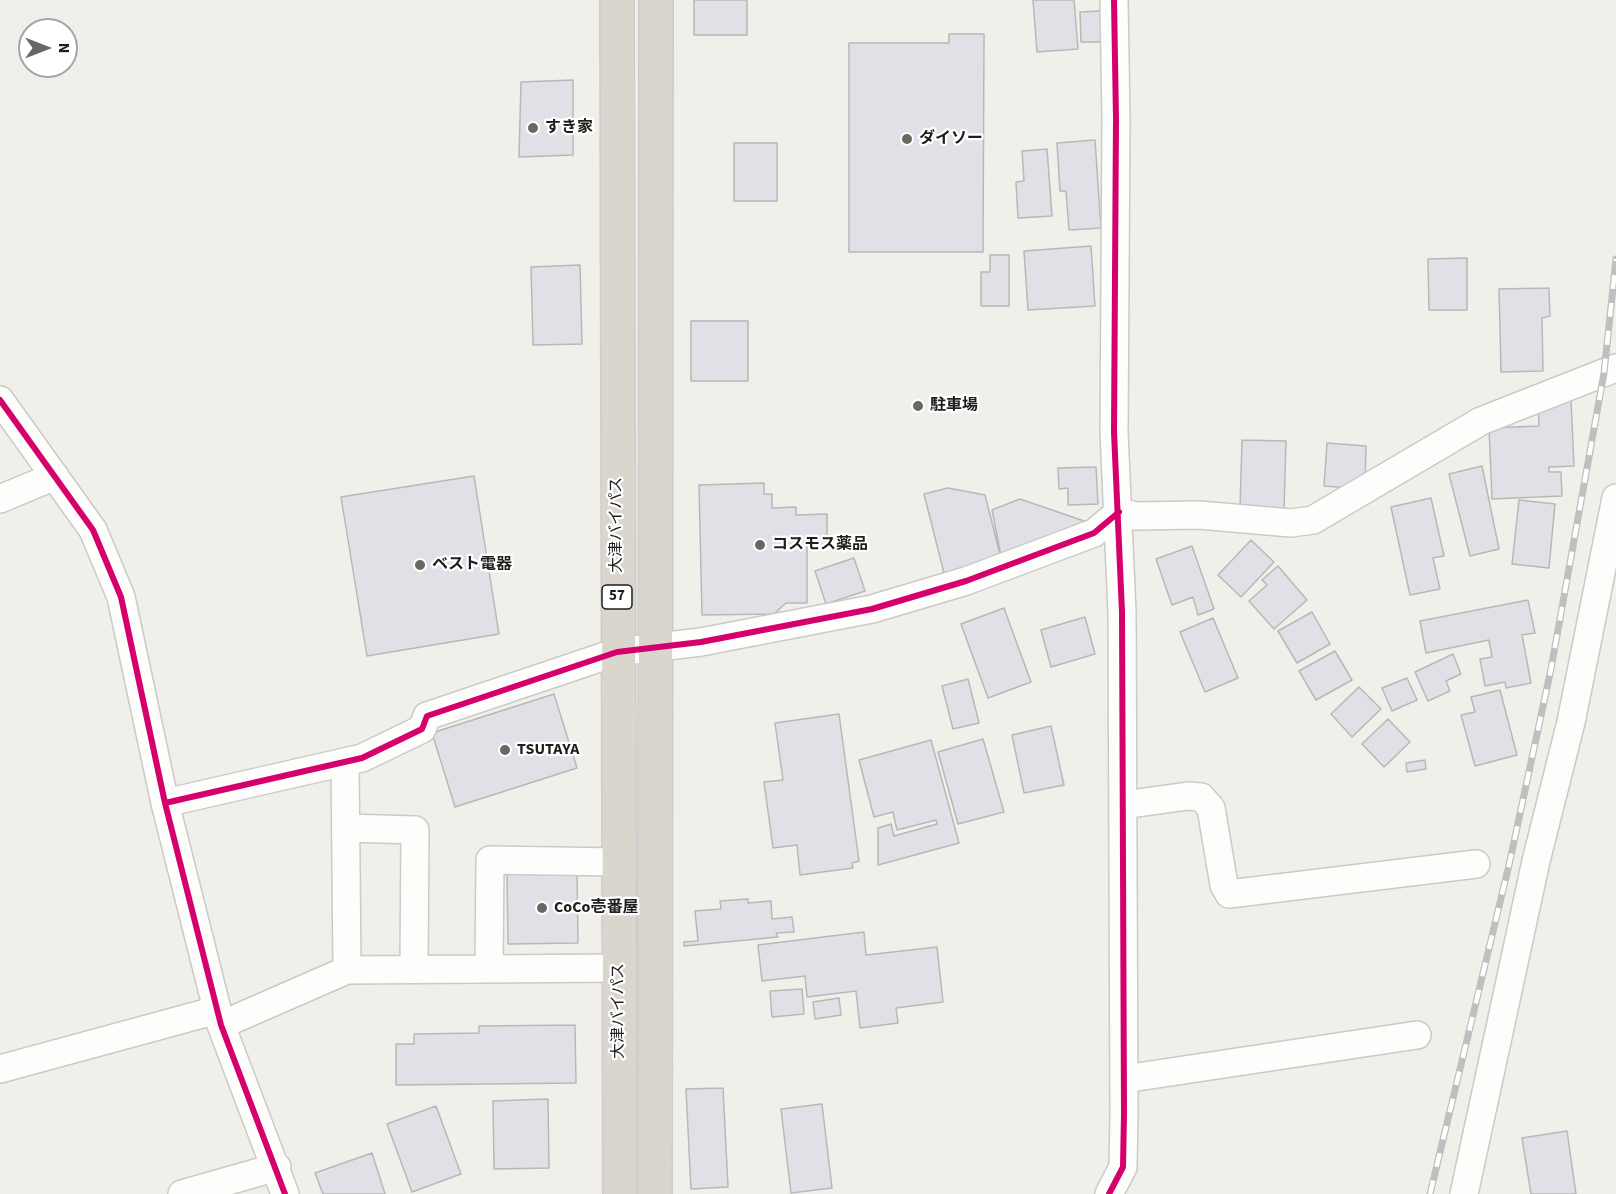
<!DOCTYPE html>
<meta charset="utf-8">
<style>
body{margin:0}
#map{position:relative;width:1616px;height:1194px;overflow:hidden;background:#f0efea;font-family:"Source Sans 3",sans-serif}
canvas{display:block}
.north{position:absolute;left:18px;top:18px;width:60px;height:60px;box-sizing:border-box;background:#fff;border:2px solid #a5a5a4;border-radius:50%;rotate:90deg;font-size:16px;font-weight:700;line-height:24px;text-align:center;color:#1f1e1c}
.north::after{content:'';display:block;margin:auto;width:21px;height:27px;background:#686764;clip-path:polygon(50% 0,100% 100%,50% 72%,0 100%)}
</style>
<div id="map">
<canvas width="1616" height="1194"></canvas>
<div class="north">N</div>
</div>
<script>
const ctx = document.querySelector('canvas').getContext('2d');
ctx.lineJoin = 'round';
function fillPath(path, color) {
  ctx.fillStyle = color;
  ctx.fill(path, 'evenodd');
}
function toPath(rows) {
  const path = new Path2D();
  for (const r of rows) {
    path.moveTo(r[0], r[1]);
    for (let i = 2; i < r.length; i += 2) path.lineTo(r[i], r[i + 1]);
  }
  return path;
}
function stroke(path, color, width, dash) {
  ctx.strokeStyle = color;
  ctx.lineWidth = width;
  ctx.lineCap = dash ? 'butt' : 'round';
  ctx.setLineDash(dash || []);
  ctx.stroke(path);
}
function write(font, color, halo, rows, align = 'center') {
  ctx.font = font + ' "Source Sans 3","Noto Sans JP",sans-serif';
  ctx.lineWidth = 4.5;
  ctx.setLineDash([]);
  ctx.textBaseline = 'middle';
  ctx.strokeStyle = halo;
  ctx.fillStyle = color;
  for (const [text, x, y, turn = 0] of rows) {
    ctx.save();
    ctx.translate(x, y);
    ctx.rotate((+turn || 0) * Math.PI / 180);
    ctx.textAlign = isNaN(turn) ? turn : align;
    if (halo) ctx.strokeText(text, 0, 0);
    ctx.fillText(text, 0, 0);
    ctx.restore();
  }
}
const building = toPath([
 [694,0,747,0,747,35,694,35,694,0],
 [1033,0,1074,0,1078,49,1037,52,1033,0],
 [1101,11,1102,42,1081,42,1080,12,1101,11],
 [949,34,984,34,983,252,849,252,849,43,949,43,949,34],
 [573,80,573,155,519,157,521,82,573,80],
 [1095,140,1101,228,1069,230,1066,191,1060,191,1057,143,1095,140],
 [734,143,777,143,777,201,734,201,734,143],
 [1047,149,1052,216,1018,218,1016,182,1024,181,1022,151,1047,149],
 [1091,246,1095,306,1028,310,1024,251,1091,246],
 [990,255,1009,255,1009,306,981,306,981,272,990,272,990,255],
 [1467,258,1467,310,1429,310,1428,259,1467,258],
 [580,265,582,344,533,345,531,267,580,265],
 [1549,288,1550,316,1542,318,1543,371,1501,372,1499,289,1549,288],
 [691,321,748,321,748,381,691,381,691,321],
 [1571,400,1574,466,1549,467,1549,472,1561,472,1562,496,1492,499,1489,428,1539,426,1538,401,1571,400],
 [1242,440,1286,441,1284,509,1240,508,1242,440],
 [1327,443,1366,446,1365,489,1324,486,1327,443],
 [1482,466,1499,549,1470,556,1449,474,1482,466],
 [1096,467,1098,504,1068,505,1068,488,1059,489,1058,468,1096,467],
 [474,476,499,634,367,656,341,497,474,476],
 [764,483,764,494,772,494,772,508,796,507,796,515,827,514,827,547,807,547,807,603,786,603,774,614,702,615,699,485,764,483],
 [948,488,985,495,1002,562,945,577,924,494,948,488],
 [1431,498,1444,556,1433,558,1440,589,1410,595,1391,507,1431,498],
 [1020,499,1087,522,1001,556,992,510,1020,499],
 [1519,500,1555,504,1549,568,1512,564,1519,500],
 [1251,540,1274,562,1241,597,1218,575,1251,540],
 [1192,546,1214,609,1198,615,1193,597,1172,605,1156,559,1192,546],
 [854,558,865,591,826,604,815,571,854,558],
 [1278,566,1307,600,1274,629,1249,601,1267,585,1262,580,1278,566],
 [1528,600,1535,633,1522,635,1531,683,1506,688,1505,682,1485,686,1480,659,1492,657,1489,640,1426,653,1420,621,1528,600],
 [1004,608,1031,682,988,698,961,624,1004,608],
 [1312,612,1330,644,1297,663,1278,631,1312,612],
 [1085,617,1095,654,1051,667,1041,630,1085,617],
 [1213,618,1238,678,1205,692,1180,632,1213,618],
 [1335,651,1352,680,1316,700,1299,671,1335,651],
 [1453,654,1461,674,1446,681,1450,691,1428,701,1415,672,1453,654],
 [1407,678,1417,700,1392,711,1382,688,1407,678],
 [968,679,979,723,953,729,942,686,968,679],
 [1359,687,1381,709,1352,737,1331,714,1359,687],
 [1500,690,1517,755,1475,766,1461,715,1475,712,1471,697,1500,690],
 [554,694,577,768,455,807,432,733,554,694],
 [839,714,859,861,852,863,853,868,800,875,797,845,773,848,764,782,783,780,775,723,839,714],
 [1388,719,1410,742,1384,767,1362,744,1388,719],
 [1051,726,1064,785,1024,793,1012,735,1051,726],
 [983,739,1004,812,958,824,938,752,983,739],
 [931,740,959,843,878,865,878,828,891,824,894,836,937,824,936,820,897,830,893,812,874,817,859,760,931,740],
 [1425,760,1426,769,1407,772,1406,763,1425,760],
 [577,871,578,943,508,944,507,872,577,871],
 [748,899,748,903,771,901,772,919,792,917,794,932,776,933,778,937,684,946,684,942,698,941,695,911,721,909,720,901,748,899],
 [864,932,866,955,937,947,943,1002,896,1008,898,1023,860,1028,856,991,807,997,805,976,762,981,758,945,864,932],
 [802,989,804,1014,772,1017,770,991,802,989],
 [839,998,841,1015,815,1019,813,1002,839,998],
 [575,1025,576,1083,396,1085,396,1044,414,1044,414,1034,479,1033,479,1026,575,1025],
 [723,1088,728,1187,691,1189,686,1089,723,1088],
 [548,1099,549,1168,494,1169,493,1101,548,1099],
 [822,1104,832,1188,791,1193,781,1109,822,1104],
 [436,1106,461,1174,412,1192,387,1124,436,1106],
 [1567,1131,1576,1194,1531,1194,1522,1138,1567,1131],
 [372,1153,385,1194,323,1194,315,1173,372,1153]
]);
const minor = toPath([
 [0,400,93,530,121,597,165,803,221,1025,285,1194],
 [0,499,55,476],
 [1119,512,1136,516,1199,515,1291,523,1313,520,1481,421,1616,368],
 [165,803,362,758,422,729,427,716,617,652,701,642,872,609,966,581,1094,533,1119,512],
 [1123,805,1188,796,1201,797,1211,808,1224,885,1229,894,1476,864],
 [346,828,415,830,414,969],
 [489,969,490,860,618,862],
 [347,970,619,968],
 [221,1025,347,970,345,762],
 [0,1069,217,1010],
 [1124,1079,1417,1035],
 [182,1194,277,1167],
 [1109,1194,1123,1167,1124,1114,1122,612,1114,432,1116,119,1114,0],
 [1464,1194,1536,861,1571,722,1616,498]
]);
const trunk = toPath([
 [617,0,620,1194],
 [655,1194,656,0]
]);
const rail = toPath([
 [1430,1194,1509,865,1551,669,1604,373,1616,259]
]);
const cycleway = toPath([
 [0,400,93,530,121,597,165,803,221,1025,285,1194],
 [165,803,362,758,422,729,427,716,617,652,701,642,872,609,966,581,1094,533,1119,512],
 [1109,1194,1123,1167,1124,1114,1122,612,1114,432,1116,119,1114,0]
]);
const markers = [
 [533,128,6,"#686764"],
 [907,139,6,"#686764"],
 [918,406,6,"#686764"],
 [760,545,6,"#686764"],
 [420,565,6,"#686764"],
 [505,750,6,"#686764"],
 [542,908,6,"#686764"]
];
const shields = [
 [617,597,30]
];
const shieldNames = [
 ["57",617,597]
];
const poiNames = [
 ["すき家",545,128],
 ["ダイソー",919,139],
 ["駐車場",930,406],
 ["コスモス薬品",772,545],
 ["ベスト電器",432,565],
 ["TSUTAYA",517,750],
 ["CoCo壱番屋",554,908]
];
const streetNames = [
 ["大津バイパス",617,525,-90],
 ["大津バイパス",619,1011,-90]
];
fillPath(building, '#e2dfe7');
stroke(building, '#b9b8b7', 1.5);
stroke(minor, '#cbcac7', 30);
stroke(trunk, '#cdccca', 36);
stroke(minor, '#fdfdfc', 27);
stroke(trunk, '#dad6ce', 33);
stroke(rail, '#c0bfbf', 7);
stroke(rail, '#fff', 4.5, [14]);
stroke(cycleway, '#d6006c', 6);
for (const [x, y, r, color] of markers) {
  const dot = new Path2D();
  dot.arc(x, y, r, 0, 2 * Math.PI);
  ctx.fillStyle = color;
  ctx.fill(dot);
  stroke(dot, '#fff', 2);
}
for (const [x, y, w] of shields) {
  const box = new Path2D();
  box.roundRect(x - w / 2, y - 12, w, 24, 4.5);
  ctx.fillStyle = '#fff';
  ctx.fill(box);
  stroke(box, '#1f1e1c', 1.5);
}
write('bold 15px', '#1f1e1c', null, shieldNames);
write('bold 16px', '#1f1e1c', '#fff', poiNames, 'left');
write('16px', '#1f1e1c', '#fff', streetNames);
</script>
